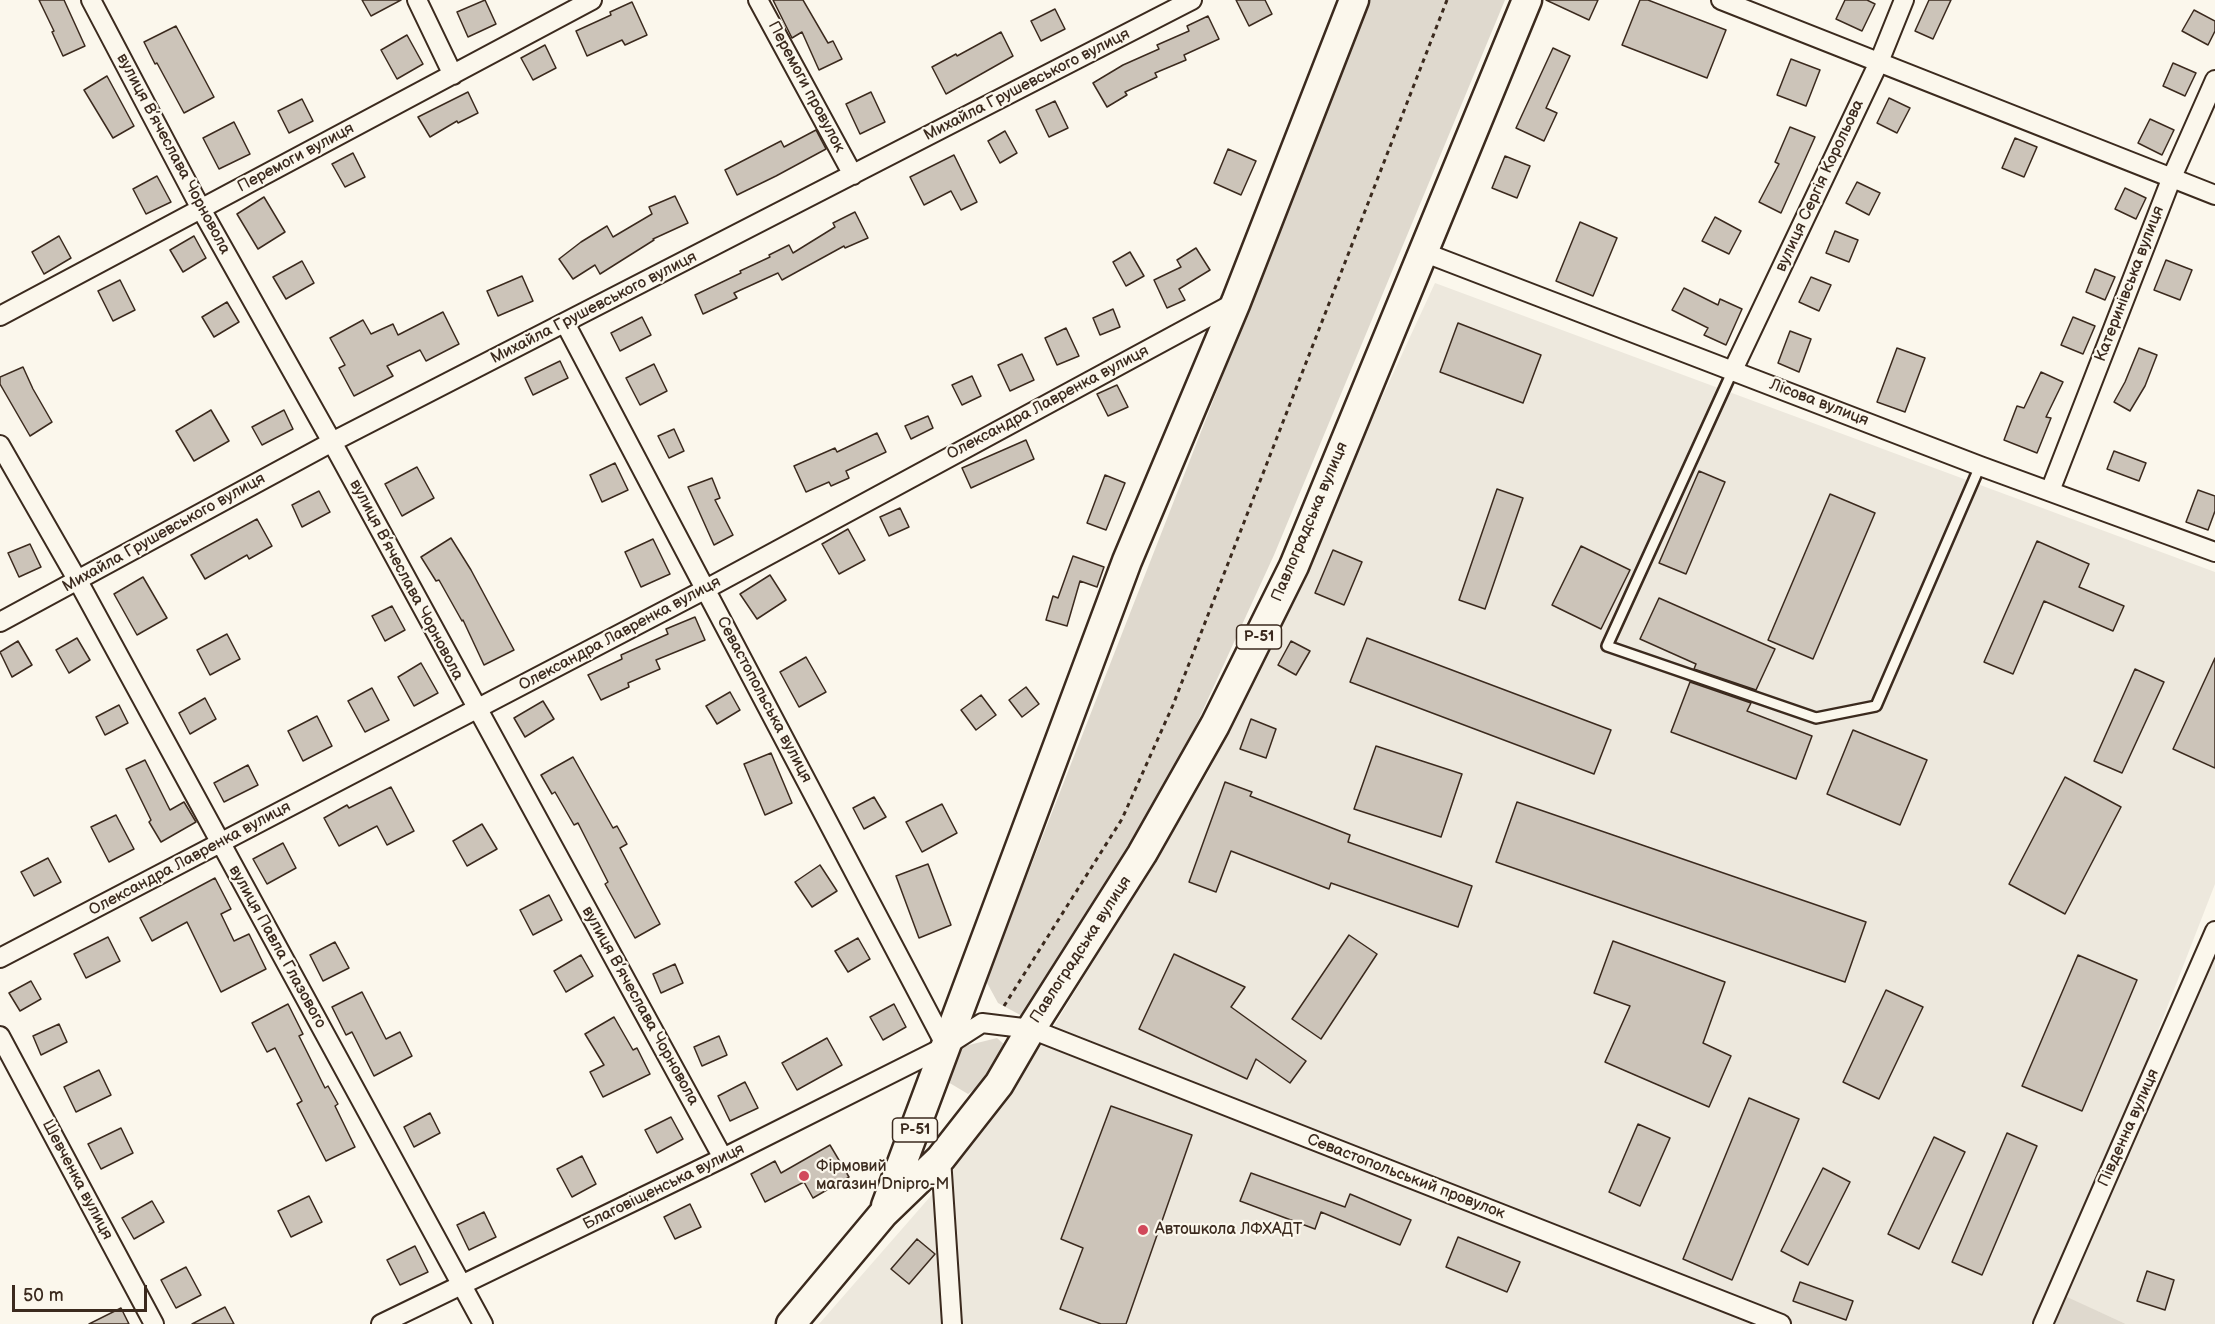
<!DOCTYPE html>
<meta charset="utf-8">
<style>
body{margin:0}
#map{position:relative;width:2215px;height:1324px;overflow:hidden;background:#fbf7ec;font-family:"Balsamiq Sans",sans-serif}
canvas{display:block}
.scale{position:absolute;left:12px;top:1285px;width:135px;height:27px;box-sizing:border-box;border:3px solid #3b2a1e;border-top:0;padding-left:8px;font-size:18px;line-height:21px;white-space:nowrap;color:#3b2a1e;-webkit-text-stroke:4px #fbf7ec;paint-order:stroke}
</style>
<div id="map">
<canvas width="2215" height="1324"></canvas>
<div class="scale">50 m</div>
</div>
<script>
const ctx = document.querySelector('canvas').getContext('2d');
ctx.lineJoin = 'round';
function fillPath(path, color) {
  ctx.fillStyle = color;
  ctx.fill(path, 'evenodd');
}
function toPath(rows) {
  const path = new Path2D();
  for (const r of rows) {
    path.moveTo(r[0], r[1]);
    for (let i = 2; i < r.length; i += 2) path.lineTo(r[i], r[i + 1]);
  }
  return path;
}
function stroke(path, color, width, dash) {
  ctx.strokeStyle = color;
  ctx.lineWidth = width;
  ctx.lineCap = dash ? 'butt' : 'round';
  ctx.setLineDash(dash || []);
  ctx.stroke(path);
}
function write(font, color, halo, rows, align = 'center') {
  ctx.font = font + ' "Balsamiq Sans",sans-serif';
  ctx.lineWidth = 4.5;
  ctx.setLineDash([]);
  ctx.textBaseline = 'middle';
  ctx.strokeStyle = halo;
  ctx.fillStyle = color;
  for (const [text, x, y, turn = 0] of rows) {
    ctx.save();
    ctx.translate(x, y);
    ctx.rotate((+turn || 0) * Math.PI / 180);
    ctx.textAlign = isNaN(turn) ? turn : align;
    if (halo) ctx.strokeText(text, 0, 0);
    ctx.fillText(text, 0, 0);
    ctx.restore();
  }
}
const built = toPath([
 [1435,283,2215,572,2215,884,2064,1273,2215,931,2215,1324,2126,1324,2056,1293,2043,1324,819,1324,943,1182,1048,1036,1209,771]
]);
const green = toPath([
 [1370,0,1505,0,1274,555,1152,821,1024,1017,998,1003,986,981],
 [997,1038,1006,1046,981,1084,968,1094,948,1082,948,1066,965,1046],
 [2056,1292,2126,1324,2043,1324]
]);
const building = toPath([
 [39,0,64,0,85,46,63,56,52,32,54,31,39,0],
 [362,0,401,0,371,16,362,0],
 [485,0,496,24,468,37,457,12,485,0],
 [773,0,803,0,828,43,833,41,842,59,819,70,802,32,792,38,773,0],
 [1236,0,1265,0,1272,14,1249,26,1236,0],
 [1546,0,1598,0,1589,20,1546,0],
 [1640,0,1648,0,1726,30,1707,78,1622,45,1640,0],
 [1845,0,1867,0,1875,4,1862,31,1836,19,1845,0],
 [1929,0,1951,0,1933,39,1915,31,1929,0],
 [632,2,647,35,625,45,622,40,587,56,576,31,611,15,610,12,632,2],
 [1055,9,1065,29,1041,41,1031,21,1055,9],
 [2194,10,2215,21,2215,31,2208,45,2182,31,2194,10],
 [1208,16,1219,39,1184,55,1186,60,1155,73,1157,77,1125,92,1127,95,1107,107,1093,83,1123,65,1159,49,1157,45,1189,31,1187,26,1208,16],
 [176,26,214,97,184,113,157,63,155,64,144,42,176,26],
 [1001,32,1013,56,946,94,932,67,956,54,957,56,1001,32],
 [407,35,423,64,397,79,381,50,407,35],
 [545,45,556,68,533,80,521,58,545,45],
 [1553,48,1570,56,1546,108,1557,113,1544,141,1516,128,1553,48],
 [1791,59,1820,70,1806,106,1777,95,1791,59],
 [2173,63,2196,73,2185,96,2163,86,2173,63],
 [107,76,134,126,113,138,84,90,107,76],
 [468,92,478,113,458,123,457,121,430,137,418,117,468,92],
 [871,92,885,122,860,134,846,104,871,92],
 [1889,98,1910,108,1897,133,1877,123,1889,98],
 [302,99,313,121,289,133,278,111,302,99],
 [1055,101,1068,128,1049,137,1036,110,1055,101],
 [2150,119,2174,130,2162,155,2138,143,2150,119],
 [234,122,250,154,219,169,203,138,234,122],
 [1790,127,1815,137,1781,213,1759,202,1779,164,1775,162,1790,127],
 [816,130,826,149,776,176,737,195,725,170,781,141,784,147,816,130],
 [1005,131,1017,153,1000,163,988,141,1005,131],
 [2015,138,2037,147,2024,177,2002,168,2015,138],
 [1228,149,1256,161,1241,195,1214,183,1228,149],
 [353,153,365,177,345,187,332,164,353,153],
 [954,155,977,202,961,210,951,191,924,205,910,177,954,155],
 [1505,156,1530,166,1517,198,1492,188,1505,156],
 [157,176,171,202,146,214,133,189,157,176],
 [1857,182,1880,193,1869,215,1846,203,1857,182],
 [2125,188,2146,198,2136,219,2115,209,2125,188],
 [675,196,688,223,653,239,654,240,600,274,595,265,573,279,559,259,581,242,607,226,613,237,652,214,649,207,675,196],
 [264,197,285,232,258,249,237,214,264,197],
 [855,212,868,238,845,248,844,246,782,280,778,273,734,293,737,298,703,314,695,295,741,273,740,271,770,257,769,255,789,245,793,253,835,227,833,223,855,212],
 [1715,217,1741,231,1729,254,1702,241,1715,217],
 [1580,222,1617,238,1593,296,1556,281,1580,222],
 [1835,231,1858,240,1849,262,1826,253,1835,231],
 [59,236,71,258,44,274,32,252,59,236],
 [194,236,206,258,183,272,170,250,194,236],
 [1196,248,1210,270,1179,289,1185,300,1167,308,1154,280,1181,267,1177,260,1196,248],
 [1130,252,1144,276,1126,286,1113,262,1130,252],
 [2166,260,2192,270,2180,300,2154,290,2166,260],
 [302,261,314,283,286,299,273,277,302,261],
 [2095,269,2115,277,2105,300,2086,292,2095,269],
 [522,276,533,301,498,316,487,291,522,276],
 [1811,277,1831,285,1819,311,1799,302,1811,277],
 [120,280,135,310,113,321,98,291,120,280],
 [1684,288,1718,305,1720,299,1742,309,1726,345,1704,335,1708,328,1672,310,1684,288],
 [227,302,239,322,214,337,202,317,227,302],
 [1113,309,1120,327,1100,335,1093,318,1113,309],
 [443,312,459,344,426,361,420,350,387,366,393,376,354,396,339,368,345,365,330,338,363,320,371,334,393,324,398,335,443,312],
 [642,317,651,335,620,351,611,333,642,317],
 [2073,317,2095,326,2083,354,2061,345,2073,317],
 [1458,323,1541,355,1523,403,1440,372,1458,323],
 [1066,328,1079,356,1057,365,1045,338,1066,328],
 [1790,331,1811,339,1799,372,1778,363,1790,331],
 [1897,348,1925,358,1905,412,1877,402,1897,348],
 [2139,348,2157,355,2145,386,2130,411,2114,402,2125,382,2139,348],
 [1022,354,1034,380,1010,391,998,365,1022,354],
 [560,361,568,378,533,395,525,378,560,361],
 [654,364,667,391,640,405,626,378,654,364],
 [23,367,33,389,52,422,30,436,0,384,0,377,23,367],
 [2041,372,2063,382,2046,417,2051,418,2037,453,2004,440,2017,406,2024,408,2041,372],
 [972,376,981,396,962,405,952,385,972,376],
 [1117,385,1128,407,1108,416,1097,394,1117,385],
 [211,410,229,441,194,461,176,431,211,410],
 [284,410,293,429,262,445,252,427,284,410],
 [928,416,933,428,911,439,905,426,928,416],
 [674,429,684,451,669,458,658,436,674,429],
 [877,433,886,452,846,471,849,478,831,486,829,482,806,492,794,466,835,448,837,452,877,433],
 [1026,440,1034,459,971,488,962,468,1026,440],
 [2114,451,2146,463,2139,481,2107,469,2114,451],
 [615,463,628,490,602,502,590,475,615,463],
 [417,467,434,498,402,516,385,484,417,467],
 [1699,471,1725,482,1686,574,1659,563,1699,471],
 [1105,475,1125,483,1106,530,1087,523,1105,475],
 [712,478,720,498,715,500,733,535,714,545,688,487,712,478],
 [1497,489,1523,498,1485,609,1459,600,1497,489],
 [2198,490,2215,496,2215,511,2208,530,2186,522,2198,490],
 [319,491,330,512,302,527,292,505,319,491],
 [1830,494,1875,513,1813,659,1768,640,1830,494],
 [900,508,909,527,889,536,880,517,900,508],
 [257,519,272,546,249,559,247,555,205,579,191,555,257,519],
 [848,529,865,560,839,574,822,544,848,529],
 [451,538,471,570,514,650,484,665,463,620,462,621,439,580,436,581,421,557,451,538],
 [653,539,670,574,641,587,625,552,653,539],
 [2037,541,2089,564,2079,587,2124,606,2113,631,2044,601,2013,674,1984,662,2037,541],
 [30,544,41,567,19,577,8,553,30,544],
 [1581,546,1630,570,1601,629,1552,605,1581,546],
 [1333,550,1362,562,1344,605,1315,593,1333,550],
 [1073,556,1104,567,1097,587,1080,581,1067,626,1046,620,1053,596,1058,598,1073,556],
 [770,575,786,600,757,619,740,594,770,575],
 [143,577,167,618,137,635,114,594,143,577],
 [1659,598,1775,649,1756,690,1694,669,1696,664,1640,639,1659,598],
 [392,606,405,630,385,641,372,616,392,606],
 [695,617,705,640,656,660,660,669,628,683,629,687,601,700,588,675,622,659,621,655,668,634,666,629,695,617],
 [227,634,240,659,210,675,197,650,227,634],
 [77,638,90,660,69,673,56,650,77,638],
 [1367,638,1611,730,1594,774,1350,682,1367,638],
 [18,641,32,665,12,677,0,652,18,641],
 [1291,641,1310,651,1296,675,1278,665,1291,641],
 [806,657,826,692,799,707,780,672,806,657],
 [2215,658,2215,768,2173,749,2215,658],
 [421,663,438,693,414,706,398,677,421,663],
 [2135,669,2164,682,2122,773,2094,761,2135,669],
 [1690,682,1751,703,1747,711,1812,736,1796,779,1671,732,1690,682],
 [1026,687,1039,704,1022,717,1009,700,1026,687],
 [372,688,389,720,365,732,348,701,372,688],
 [730,692,740,710,717,724,706,706,730,692],
 [981,695,996,715,976,730,961,710,981,695],
 [205,698,216,719,190,734,179,713,205,698],
 [543,701,554,719,525,737,514,718,543,701],
 [119,705,128,723,105,735,96,717,119,705],
 [317,716,332,746,303,761,288,731,317,716],
 [1251,719,1276,729,1266,758,1240,749,1251,719],
 [1853,730,1927,760,1900,825,1827,794,1853,730],
 [1376,746,1462,774,1441,837,1354,809,1376,746],
 [771,753,792,803,765,815,744,764,771,753],
 [573,757,613,828,617,826,627,844,620,848,660,924,635,938,605,884,608,882,578,823,574,825,555,792,552,794,541,775,573,757],
 [145,760,170,810,184,802,196,822,161,842,149,822,151,820,126,769,145,760],
 [248,765,258,785,224,802,214,783,248,765],
 [2065,777,2121,807,2065,914,2009,884,2065,777],
 [1225,782,1252,792,1250,796,1350,835,1348,842,1472,886,1458,927,1331,883,1329,889,1231,851,1216,892,1189,882,1225,782],
 [391,787,414,831,387,845,377,826,339,846,324,818,347,805,349,808,391,787],
 [874,797,886,817,864,829,853,808,874,797],
 [1517,802,1866,922,1845,982,1496,862,1517,802],
 [942,804,957,833,922,852,906,822,942,804],
 [116,815,134,849,109,862,91,827,116,815],
 [482,824,497,849,467,866,453,841,482,824],
 [283,843,296,868,267,884,253,859,283,843],
 [48,858,61,882,34,896,21,872,48,858],
 [928,864,951,925,919,938,896,876,928,864],
 [820,865,837,891,812,907,795,882,820,865],
 [215,878,231,909,221,914,234,941,249,934,266,969,221,992,187,922,152,941,140,918,215,878],
 [549,895,562,920,533,935,520,910,549,895],
 [1349,935,1377,954,1321,1039,1292,1019,1349,935],
 [108,937,120,961,86,978,74,954,108,937],
 [858,938,870,959,848,972,835,951,858,938],
 [1613,941,1725,982,1703,1043,1731,1056,1709,1107,1605,1062,1630,1006,1594,993,1613,941],
 [335,942,349,968,323,981,310,955,335,942],
 [1174,954,1245,987,1231,1007,1306,1061,1290,1083,1256,1059,1247,1079,1139,1029,1174,954],
 [581,955,593,976,566,992,554,971,581,955],
 [2078,955,2137,980,2082,1111,2022,1086,2078,955],
 [675,964,683,983,661,993,653,974,675,964],
 [31,981,41,999,20,1011,9,993,31,981],
 [1886,990,1923,1007,1879,1099,1843,1082,1886,990],
 [362,992,386,1039,400,1032,412,1056,374,1076,352,1032,346,1035,332,1007,362,992],
 [288,1004,303,1034,299,1036,325,1088,328,1086,338,1104,335,1106,355,1147,326,1161,297,1104,302,1101,275,1048,267,1052,252,1023,288,1004],
 [894,1004,906,1027,883,1040,870,1017,894,1004],
 [614,1017,633,1050,637,1048,650,1074,603,1097,590,1072,604,1065,585,1034,614,1017],
 [59,1024,67,1042,41,1055,33,1036,59,1024],
 [719,1036,727,1055,702,1066,694,1047,719,1036],
 [827,1038,842,1065,797,1090,782,1063,827,1038],
 [99,1070,111,1095,76,1112,64,1087,99,1070],
 [745,1082,758,1108,730,1121,718,1096,745,1082],
 [1749,1098,1799,1119,1732,1280,1683,1259,1749,1098],
 [1111,1106,1192,1135,1126,1324,1101,1324,1060,1309,1083,1248,1061,1239,1111,1106],
 [430,1113,440,1133,414,1147,404,1127,430,1113],
 [671,1117,683,1139,657,1153,645,1130,671,1117],
 [1638,1124,1670,1138,1640,1206,1609,1192,1638,1124],
 [121,1128,133,1153,101,1169,88,1144,121,1128],
 [2007,1133,2037,1146,1982,1275,1952,1262,2007,1133],
 [1934,1137,1965,1152,1919,1249,1888,1234,1934,1137],
 [830,1145,849,1177,813,1198,804,1182,765,1202,751,1174,775,1161,781,1173,830,1145],
 [582,1156,596,1184,572,1197,557,1169,582,1156],
 [1823,1168,1850,1182,1808,1265,1781,1251,1823,1168],
 [1251,1173,1345,1207,1350,1194,1411,1220,1400,1245,1321,1212,1315,1229,1240,1201,1251,1173],
 [309,1196,322,1222,291,1237,278,1211,309,1196],
 [152,1201,164,1222,134,1239,122,1218,152,1201],
 [690,1204,701,1227,675,1239,664,1217,690,1204],
 [484,1212,496,1237,469,1250,457,1225,484,1212],
 [1458,1237,1520,1262,1507,1292,1446,1267,1458,1237],
 [917,1239,935,1254,909,1284,891,1269,917,1239],
 [415,1246,428,1272,400,1285,387,1260,415,1246],
 [186,1267,201,1295,176,1308,161,1280,186,1267],
 [2147,1271,2174,1280,2165,1310,2137,1301,2147,1271],
 [1800,1282,1853,1301,1846,1320,1793,1301,1800,1282],
 [225,1307,234,1324,192,1324,225,1307],
 [121,1308,129,1324,89,1324,121,1308]
]);
const path = toPath([
 [1004,1006,1122,819,1173,705,1447,0]
]);
const lane = toPath([
 [1733,370,1607,646,1816,718,1876,706,1980,466]
]);
const street = toPath([
 [91,0,201,209,332,442,723,1158],
 [417,0,453,75],
 [758,0,853,175],
 [1721,0,2215,195],
 [1423,252,1980,466,2215,552],
 [0,316,592,0],
 [565,323,946,1046],
 [1733,370,1879,62,1904,0],
 [0,445,78,581,483,1324],
 [2050,491,2172,177,2215,80],
 [0,622,332,442,1192,0],
 [0,958,706,589,1236,302],
 [0,1036,154,1324],
 [941,1158,952,1324],
 [381,1324,723,1158,946,1046,982,1023,1031,1029,1781,1324],
 [2043,1324,2215,931]
]);
const primary = toPath([
 [886,1206,1127,561,1236,302,1354,0],
 [791,1324,883,1214,941,1158,999,1084,1031,1029,1142,854,1215,725,1294,566,1527,0]
]);
const markers = [
 [804,1176,6,"#d1495b"],
 [1143,1230,6,"#d1495b"]
];
const shields = [
 [1259,637,45],
 [915,1130,45]
];
const shieldNames = [
 ["Р-51",1259,637],
 ["Р-51",915,1130]
];
const streetNames = [
 ["Михайла Грушевського вулиця",1027,85,-27],
 ["Перемоги провулок",806,87,62],
 ["вулиця В’ячеслава Чорновола",173,154,62],
 ["Перемоги вулиця",296,158,-28],
 ["вулиця Сергія Корольова",1820,186,-65],
 ["Катеринівська вулиця",2130,284,-69],
 ["Михайла Грушевського вулиця",594,308,-27],
 ["Олександра Лавренка вулиця",1048,403,-28],
 ["Лісова вулиця",1819,403,21],
 ["Павлоградська вулиця",1310,522,-67],
 ["Михайла Грушевського вулиця",164,533,-29],
 ["вулиця В’ячеслава Чорновола",406,580,62],
 ["Олександра Лавренка вулиця",620,634,-28],
 ["Севастопольська вулиця",764,700,62],
 ["Олександра Лавренка вулиця",190,859,-28],
 ["вулиця Павла Глазового",277,947,61],
 ["Павлоградська вулиця",1081,950,-57],
 ["вулиця В’ячеслава Чорновола",640,1006,61],
 ["Південна вулиця",2129,1128,-66],
 ["Севастопольський провулок",1406,1177,21],
 ["Шевченка вулиця",77,1180,62],
 ["Благовіщенська вулиця",664,1187,-26]
];
const poiNames = [
 ["Фірмовий",816,1167],
 ["магазин Dnipro-M",816,1185],
 ["Автошкола ЛФХАДТ",1155,1230]
];
fillPath(built, '#ede8dd');
fillPath(green, '#dfd9ce');
fillPath(building, '#ccc4b9');
stroke(building, '#3b2a1e', 1.5);
stroke(lane, '#3b2a1e', 14);
stroke(street, '#3b2a1e', 22);
stroke(primary, '#3b2a1e', 33);
stroke(path, '#3b2a1e', 3, [4.5, 4.5]);
stroke(lane, '#fbf7ec', 9);
stroke(street, '#fbf7ec', 18);
stroke(primary, '#fbf7ec', 28);
for (const [x, y, r, color] of markers) {
  const dot = new Path2D();
  dot.arc(x, y, r, 0, 2 * Math.PI);
  ctx.fillStyle = color;
  ctx.fill(dot);
  stroke(dot, '#fbf7ec', 2);
}
for (const [x, y, w] of shields) {
  const box = new Path2D();
  box.roundRect(x - w / 2, y - 12, w, 24, 4.5);
  ctx.fillStyle = '#fbf7ec';
  ctx.fill(box);
  stroke(box, '#3b2a1e', 1.5);
}
write('bold 15px', '#3b2a1e', null, shieldNames);
write('16px', '#3b2a1e', '#fbf7ec', streetNames);
write('16px', '#3b2a1e', '#fbf7ec', poiNames, 'left');
</script>
